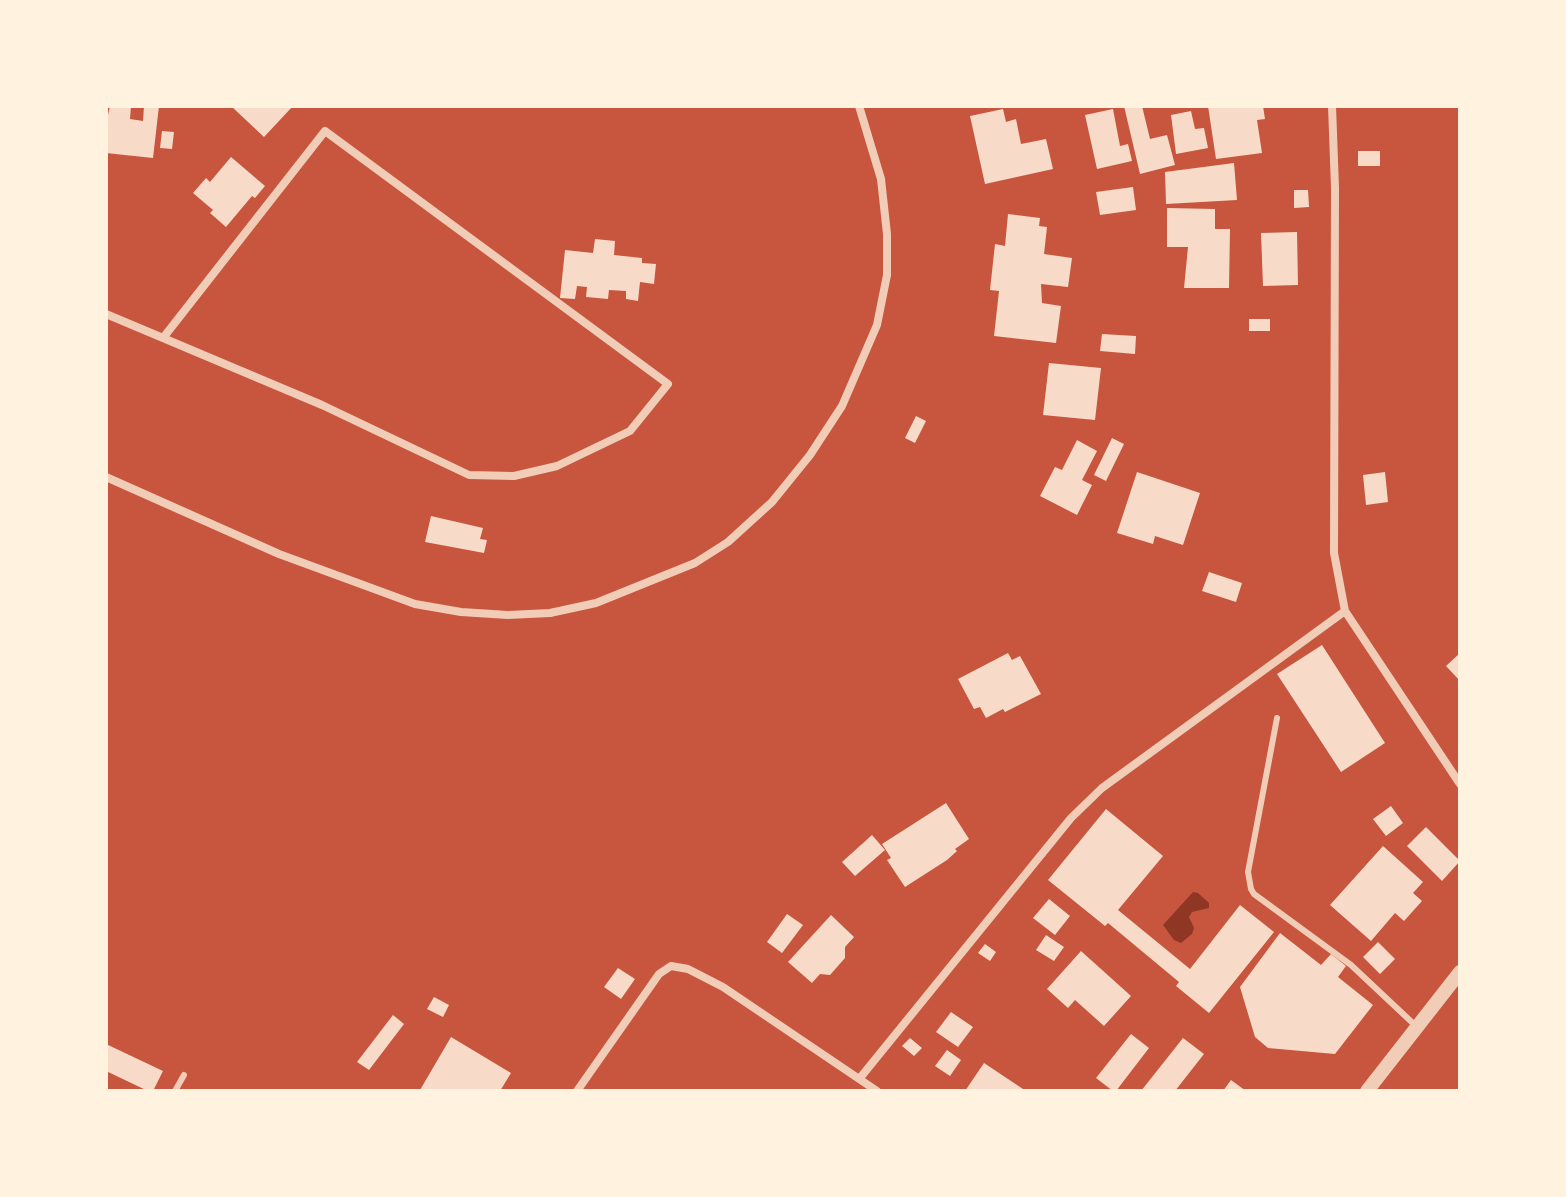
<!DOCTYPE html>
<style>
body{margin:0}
#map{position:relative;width:1566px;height:1197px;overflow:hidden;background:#c8553d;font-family:"IBM Plex Sans",sans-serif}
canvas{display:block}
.frame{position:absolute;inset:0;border:108px solid #fff3e0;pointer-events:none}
</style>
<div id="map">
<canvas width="1566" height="1197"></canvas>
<div class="frame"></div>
</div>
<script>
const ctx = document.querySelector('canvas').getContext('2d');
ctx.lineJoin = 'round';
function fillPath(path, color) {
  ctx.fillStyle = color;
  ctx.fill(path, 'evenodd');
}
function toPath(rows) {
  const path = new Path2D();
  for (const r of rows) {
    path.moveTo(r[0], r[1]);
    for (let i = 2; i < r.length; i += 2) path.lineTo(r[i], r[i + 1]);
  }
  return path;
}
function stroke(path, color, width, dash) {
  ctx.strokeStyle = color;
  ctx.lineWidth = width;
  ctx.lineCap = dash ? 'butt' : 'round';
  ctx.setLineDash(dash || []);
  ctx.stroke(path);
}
const water = toPath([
 [1193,892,1198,893,1209,903,1209,908,1192,912,1189,917,1194,928,1192,934,1181,943,1174,940,1163,925]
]);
const building = toPath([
 [110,106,131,106,130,119,143,121,144,106,159,106,153,158,106,153,106,115,108,115],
 [231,106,293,106,264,137],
 [1124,106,1142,106,1150,139,1167,135,1175,165,1140,174],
 [1208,106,1263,106,1265,119,1257,120,1262,153,1216,159],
 [1003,109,1006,122,1016,119,1021,144,1046,139,1053,169,985,184,970,116],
 [1113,109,1120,146,1128,144,1132,161,1097,169,1085,115],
 [1191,111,1195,129,1204,128,1208,148,1176,154,1171,115],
 [162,131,174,132,172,149,160,148],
 [1358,151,1380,151,1380,166,1358,166],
 [231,157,265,186,255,198,252,196,226,227,210,213,213,210,193,193,206,178,210,182],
 [1234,163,1237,200,1166,204,1165,172],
 [1133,187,1136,210,1100,215,1096,192],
 [1294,190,1308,190,1309,207,1294,208],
 [1167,208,1215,209,1215,229,1230,229,1229,288,1184,288,1188,247,1167,247],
 [1008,214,1040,218,1039,226,1047,227,1044,254,1072,258,1068,287,1041,284,1042,303,1061,306,1056,343,994,336,999,291,990,290,995,244,1005,246],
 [1297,232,1298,285,1263,286,1261,233],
 [595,239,615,241,614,255,642,258,642,263,656,264,654,284,640,282,638,301,626,299,626,291,609,290,608,299,586,297,587,287,577,286,575,299,560,298,565,250,593,253],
 [1249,319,1270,319,1270,331,1249,331],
 [1102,334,1136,336,1135,354,1100,351],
 [1049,363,1101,368,1095,420,1043,415],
 [916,416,926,421,915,443,905,438],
 [1112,438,1124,444,1106,481,1094,475],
 [1077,440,1097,451,1082,480,1092,485,1077,515,1040,496,1055,467,1062,470],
 [1137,472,1200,493,1183,545,1155,536,1153,544,1117,533],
 [1385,472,1388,502,1366,505,1363,475],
 [431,516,483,528,480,539,487,540,484,553,425,542],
 [1209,572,1242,583,1236,602,1202,591],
 [1322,645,1385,743,1341,772,1277,674],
 [1008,653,1012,660,1020,656,1041,694,1005,712,1003,709,986,718,980,707,974,709,958,679],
 [1460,653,1460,681,1446,666],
 [946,803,969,839,955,849,957,851,947,860,905,887,887,860,891,858,882,844],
 [1391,806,1403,823,1386,836,1373,819],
 [1106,809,1163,856,1118,910,1190,969,1240,905,1274,932,1209,1013,1176,986,1179,982,1108,923,1105,926,1048,880],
 [1426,827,1460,861,1442,881,1407,846],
 [872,835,885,850,855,876,842,862],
 [1383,846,1423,882,1413,893,1422,901,1404,921,1395,913,1371,941,1330,905],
 [1049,899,1070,916,1055,935,1033,918],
 [787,914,803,925,782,953,767,942],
 [831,915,854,937,845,947,845,958,830,975,820,974,812,983,788,962],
 [1280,933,1321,965,1331,954,1346,966,1338,977,1373,1005,1335,1054,1268,1048,1255,1037,1240,987],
 [1046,935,1064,947,1054,961,1036,950],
 [1378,942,1395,959,1380,974,1363,957],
 [985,944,996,952,990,961,978,953],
 [1081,951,1131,996,1104,1026,1075,1000,1068,1008,1047,989],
 [618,968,635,979,621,999,604,987],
 [434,997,449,1005,443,1017,427,1009],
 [951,1012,973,1027,958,1047,936,1032],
 [393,1015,404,1024,369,1070,357,1062],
 [1131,1034,1149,1048,1116,1091,1113,1091,1096,1078],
 [451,1037,511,1073,500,1091,420,1090],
 [910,1038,922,1048,914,1056,902,1046],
 [1183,1038,1204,1054,1175,1091,1141,1091],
 [106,1044,163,1071,153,1091,148,1091,106,1071],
 [947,1050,961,1060,950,1076,935,1066],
 [984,1063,1026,1091,965,1091],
 [1231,1080,1246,1091,1223,1091]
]);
const service = toPath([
 [1277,718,1248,872,1251,889,1254,894,1351,965,1417,1027],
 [175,1091,184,1075]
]);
const minor = toPath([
 [1332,106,1335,188,1334,553,1345,611,1460,784],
 [106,314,163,338,322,405,469,475,514,476,557,466,630,431,668,384,325,131,163,338],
 [106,477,279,554,415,604,461,612,508,615,550,613,596,603,695,563,728,542,772,502,810,455,842,406,877,325,887,275,887,234,881,179,859,106],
 [860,1078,1071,818,1102,788,1345,611],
 [577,1091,659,974,671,966,688,969,723,987,877,1091]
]);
const tertiary = toPath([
 [1367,1091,1460,972]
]);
fillPath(water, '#8f3625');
fillPath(building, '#f7dbc8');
stroke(service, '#f1ccb7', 6);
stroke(minor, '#f1ccb7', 8);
stroke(tertiary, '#f1ccb7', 14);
</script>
